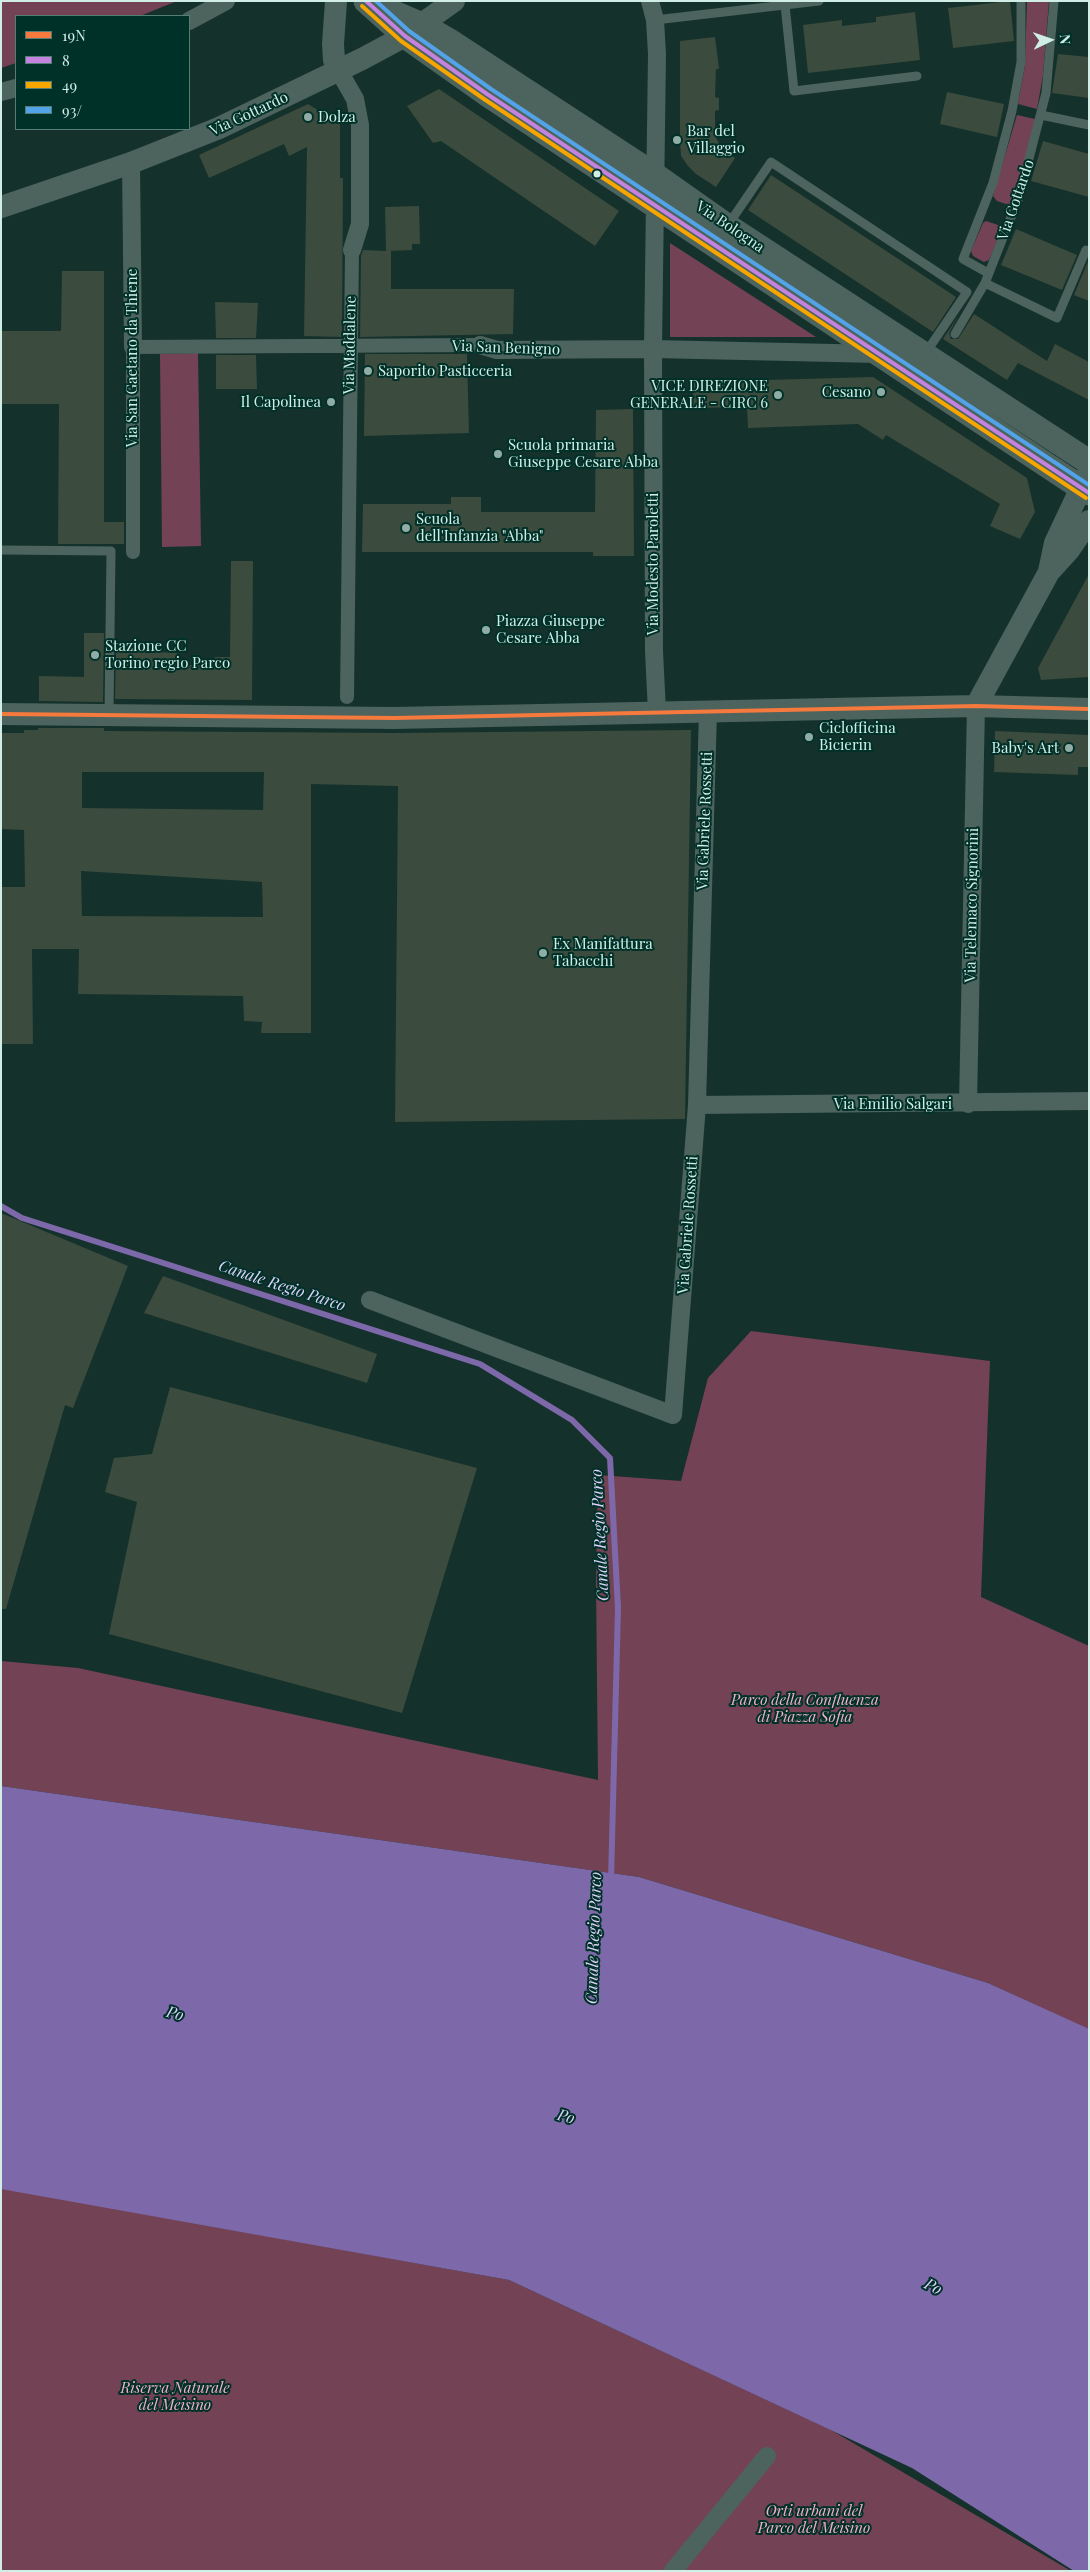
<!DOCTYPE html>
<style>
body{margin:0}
#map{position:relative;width:1090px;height:2572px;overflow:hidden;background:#15312c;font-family:"Playfair Display",serif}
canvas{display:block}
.frame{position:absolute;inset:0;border:2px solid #d0eee6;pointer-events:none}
.legend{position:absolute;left:15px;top:15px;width:175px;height:115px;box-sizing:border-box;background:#003129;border:1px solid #537d75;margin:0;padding:6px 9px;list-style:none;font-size:15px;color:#d0eee6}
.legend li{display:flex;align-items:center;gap:10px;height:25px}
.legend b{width:25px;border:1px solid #537d75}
.north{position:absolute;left:1025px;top:15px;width:50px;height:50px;-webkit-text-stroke:4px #003129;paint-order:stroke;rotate:87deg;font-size:14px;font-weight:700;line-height:20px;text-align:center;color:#d0eee6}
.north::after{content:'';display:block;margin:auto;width:18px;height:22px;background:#d0eee6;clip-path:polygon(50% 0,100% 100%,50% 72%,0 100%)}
</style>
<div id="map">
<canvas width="1090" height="2572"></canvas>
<div class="frame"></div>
<ul class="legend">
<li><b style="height:6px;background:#f6793e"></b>19N</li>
<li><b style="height:6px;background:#c483df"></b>8</li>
<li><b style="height:6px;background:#f7a600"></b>49</li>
<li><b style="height:6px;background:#53a3e8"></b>93/</li>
</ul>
<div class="north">N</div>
</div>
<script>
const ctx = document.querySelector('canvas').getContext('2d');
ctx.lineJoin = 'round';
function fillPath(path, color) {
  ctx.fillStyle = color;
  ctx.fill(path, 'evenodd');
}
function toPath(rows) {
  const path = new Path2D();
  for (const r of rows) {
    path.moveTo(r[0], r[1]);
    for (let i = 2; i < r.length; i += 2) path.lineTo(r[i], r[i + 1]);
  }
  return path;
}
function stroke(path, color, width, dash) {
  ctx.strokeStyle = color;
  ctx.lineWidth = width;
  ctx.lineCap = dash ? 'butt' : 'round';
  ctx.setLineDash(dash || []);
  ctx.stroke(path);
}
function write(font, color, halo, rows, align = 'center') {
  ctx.font = font + ' "Playfair Display",serif';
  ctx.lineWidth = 4;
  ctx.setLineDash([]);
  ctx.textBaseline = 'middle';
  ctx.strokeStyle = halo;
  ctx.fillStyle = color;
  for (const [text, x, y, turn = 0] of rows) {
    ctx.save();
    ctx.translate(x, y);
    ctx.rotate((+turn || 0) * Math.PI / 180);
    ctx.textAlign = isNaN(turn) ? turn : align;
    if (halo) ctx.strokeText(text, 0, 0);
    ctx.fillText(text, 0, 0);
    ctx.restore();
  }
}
const green = toPath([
 [1,1,177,1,140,16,16,16,16,63,1,68],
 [1027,1,1049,1,1043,75,1037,109,1018,104,1025,65],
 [1017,115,1035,119,1023,169,1013,202,1009,205,997,201,993,196],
 [986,221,1001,226,1002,230,989,260,984,262,973,256,971,251,983,223],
 [670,243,816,337,670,337],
 [198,353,201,546,162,547,160,354],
 [751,1331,990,1361,981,1597,1089,1646,1089,2030,988,1983,639,1877,1,1786,1,1661,78,1668,598,1780,596,1582,598,1475,681,1481,708,1378],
 [1,2185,73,2201,509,2280,831,2430,1071,2571,1,2571]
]);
const water = toPath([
 [1,1786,639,1877,988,1983,1089,2029,1089,2571,1074,2571,912,2468,509,2280,1,2189]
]);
const stream = toPath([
 [1,1206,22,1218,480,1364,572,1420,610,1458,618,1608,611,1880]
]);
const building = toPath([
 [1010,1,1014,41,953,48,948,8],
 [915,12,920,60,808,73,803,25,842,20,842,26,876,22,876,17],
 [715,37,719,69,716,69,715,97,719,98,719,110,715,111,715,136,723,150,735,158,716,187,696,174,688,166,681,156,680,142,680,41],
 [1058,54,1089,57,1089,98,1052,93],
 [439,89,619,211,595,246,441,141,433,143,407,106],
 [947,92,1004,104,997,137,940,124],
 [308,104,340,124,340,178,343,178,342,337,304,336,307,147,289,156,284,144,209,178,199,155],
 [1043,141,1089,154,1089,197,1031,181],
 [771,175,956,297,933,332,748,210],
 [419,206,420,244,412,244,412,250,389,251,391,251,391,289,514,289,513,334,360,337,361,256,363,250,386,251,385,207],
 [1016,229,1077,255,1062,290,1001,265],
 [1089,259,1089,301,1074,295],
 [62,271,104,271,104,522,124,522,124,544,58,544,59,404,1,404,1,331,61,331],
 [215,302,258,303,256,338,216,338],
 [974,314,1047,361,1055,344,1089,362,1089,400,1018,363,1007,380,943,339,959,315,949,333,951,339,958,339],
 [365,354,467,354,469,433,364,436],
 [216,355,256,355,257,389,216,389],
 [873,377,1027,478,1035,512,1020,539,990,526,1000,504,886,435,883,440,858,424,748,428,747,407,693,408,693,382],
 [633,409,634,556,593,556,593,552,362,552,363,504,451,504,451,497,481,497,481,512,595,512,596,410],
 [231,561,253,561,252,700,115,699,116,650,177,653,177,665,215,665,215,657,230,657],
 [1089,574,1089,677,1041,680,1038,668],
 [84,633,104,633,103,702,39,701,39,676,84,677],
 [38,728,104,728,104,731,396,733,691,730,685,1119,395,1122,398,786,311,784,311,1033,261,1033,262,1022,244,1021,243,996,78,994,79,949,32,949,33,1044,1,1044,1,887,25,887,24,830,1,829,1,733,24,733,24,730,38,730],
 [82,772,264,772,263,810,82,808],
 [81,871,262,882,263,917,82,916],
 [995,731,1089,735,1089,767,1078,767,1078,775,994,772],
 [1,1213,128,1266,73,1408,65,1405,6,1609,1,1609],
 [163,1276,377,1354,367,1383,144,1313],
 [170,1387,477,1468,402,1713,109,1634,137,1502,105,1492,114,1458,152,1454]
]);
const service = toPath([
 [785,5,794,91,917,76],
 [655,20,819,1],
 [1041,115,1089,125],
 [728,225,771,162,967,292,925,354],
 [988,273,963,259,993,183,1012,111,1021,62,1021,1],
 [985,283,1057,318,1086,250,1089,251],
 [955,334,985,283,1019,197,1046,93,1054,1],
 [1,550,111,551,109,714]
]);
const pedestrian = toPath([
 [133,552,133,347,480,345],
 [347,697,352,250]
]);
const minor = toPath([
 [650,1,655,20,657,54,653,349,654,651,657,712],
 [189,21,226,1],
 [339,71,355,99,360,125,360,224,352,250],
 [1,92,16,88],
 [131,163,133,347],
 [480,345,497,350,653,349,879,354],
 [968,1104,976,706],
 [697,1105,1089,1101],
 [370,1300,673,1415,697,1105,708,711],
 [673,2571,767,2456]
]);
const tertiary = toPath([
 [336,1,333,44,334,60,339,71],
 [1,207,131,163,219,128,362,59,405,36,454,1],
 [1049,571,1055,543,1089,471],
 [976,706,1049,572,1069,550,1089,521],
 [1,714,394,718,976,706,1089,709]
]);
const secondary = toPath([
 [366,1,405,36,487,94,1089,493],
 [385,9,422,25,448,40,656,176,727,226,1089,462]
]);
const bus1 = toPath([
 [1,714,394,718,976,706,1089,709]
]);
const bus2 = toPath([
 [366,1,405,36,487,94,1089,493]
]);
const bus3 = toPath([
 [362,6,401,41,484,99,1086,498]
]);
const bus4 = toPath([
 [376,1,409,31,491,89,1089,485]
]);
const markers = [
 [308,117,5,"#8faca5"],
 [677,140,5,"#8faca5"],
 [597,174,4.5,"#d0eee6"],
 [368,371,5,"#8faca5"],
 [881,392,5,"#8faca5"],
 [778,395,5,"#8faca5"],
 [331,402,5,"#8faca5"],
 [498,454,5,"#8faca5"],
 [406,528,5,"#8faca5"],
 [486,630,5,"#8faca5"],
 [95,655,5,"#8faca5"],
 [809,737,5,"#8faca5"],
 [1069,748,5,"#8faca5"],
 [543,953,5,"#8faca5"]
];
const streetNames = [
 ["Via Gottardo",249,114,-25],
 ["Via Gottardo",1016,200,-71],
 ["Via Bologna",730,227,34],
 ["Via Maddalene",350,345,-89],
 ["Via San Benigno",506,348,2],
 ["Via San Gaetano da Thiene",132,358,-90],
 ["Via Modesto Paroletti",653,564,-90],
 ["Via Gabriele Rossetti",705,821,-88],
 ["Via Telemaco Signorini",972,905,-89],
 ["Via Emilio Salgari",893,1104],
 ["Via Gabriele Rossetti",688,1225,-86]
];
const poiNames = [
 ["Dolza",318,117],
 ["Bar del",687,131],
 ["Villaggio",687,148],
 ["Saporito Pasticceria",378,371],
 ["VICE DIREZIONE",768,386,"right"],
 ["GENERALE - CIRC 6",768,403,"right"],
 ["Cesano",871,392,"right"],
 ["Il Capolinea",321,402,"right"],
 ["Scuola primaria",508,445],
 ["Giuseppe Cesare Abba",508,462],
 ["Scuola",416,519],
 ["dell'Infanzia \"Abba\"",416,536],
 ["Piazza Giuseppe",496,621],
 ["Cesare Abba",496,638],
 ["Stazione CC",105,646],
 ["Torino regio Parco",105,663],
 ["Ciclofficina",819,728],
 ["Bicierin",819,745],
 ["Baby's Art",1059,748,"right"],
 ["Ex Manifattura",553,944],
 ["Tabacchi",553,961]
];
const parkNames = [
 ["Parco della Confluenza",805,1700],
 ["di Piazza Sofia",805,1717],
 ["Riserva Naturale",175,2388],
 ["del Meisino",175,2405],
 ["Orti urbani del",814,2511],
 ["Parco del Meisino",814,2528]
];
const waterNames = [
 ["Canale Regio Parco",282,1286,18],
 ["Canale Regio Parco",600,1535,-93],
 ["Canale Regio Parco",594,1938,-88],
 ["Po",175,2014,15],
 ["Po",566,2117,15],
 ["Po",933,2287,27]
];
fillPath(green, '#744255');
fillPath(water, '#7d69aa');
stroke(stream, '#7d69aa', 6);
fillPath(building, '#3b4b3d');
stroke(service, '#4c635e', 9);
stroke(pedestrian, '#4c635e', 14);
stroke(minor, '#4c635e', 18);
stroke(tertiary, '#4c635e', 22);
stroke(secondary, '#4c635e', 25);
stroke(bus1, '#f6793e', 4);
stroke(bus2, '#c483df', 4);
stroke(bus3, '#f7a600', 4);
stroke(bus4, '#53a3e8', 4);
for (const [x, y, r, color] of markers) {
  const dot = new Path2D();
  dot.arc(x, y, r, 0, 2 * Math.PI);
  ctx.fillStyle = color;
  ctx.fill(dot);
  stroke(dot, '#003129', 2);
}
write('15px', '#d0eee6', '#003129', streetNames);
write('15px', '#d0eee6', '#003129', poiNames, 'left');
write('italic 15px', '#f4b0c6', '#003129', parkNames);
write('italic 16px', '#ded2fb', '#003129', waterNames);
</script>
